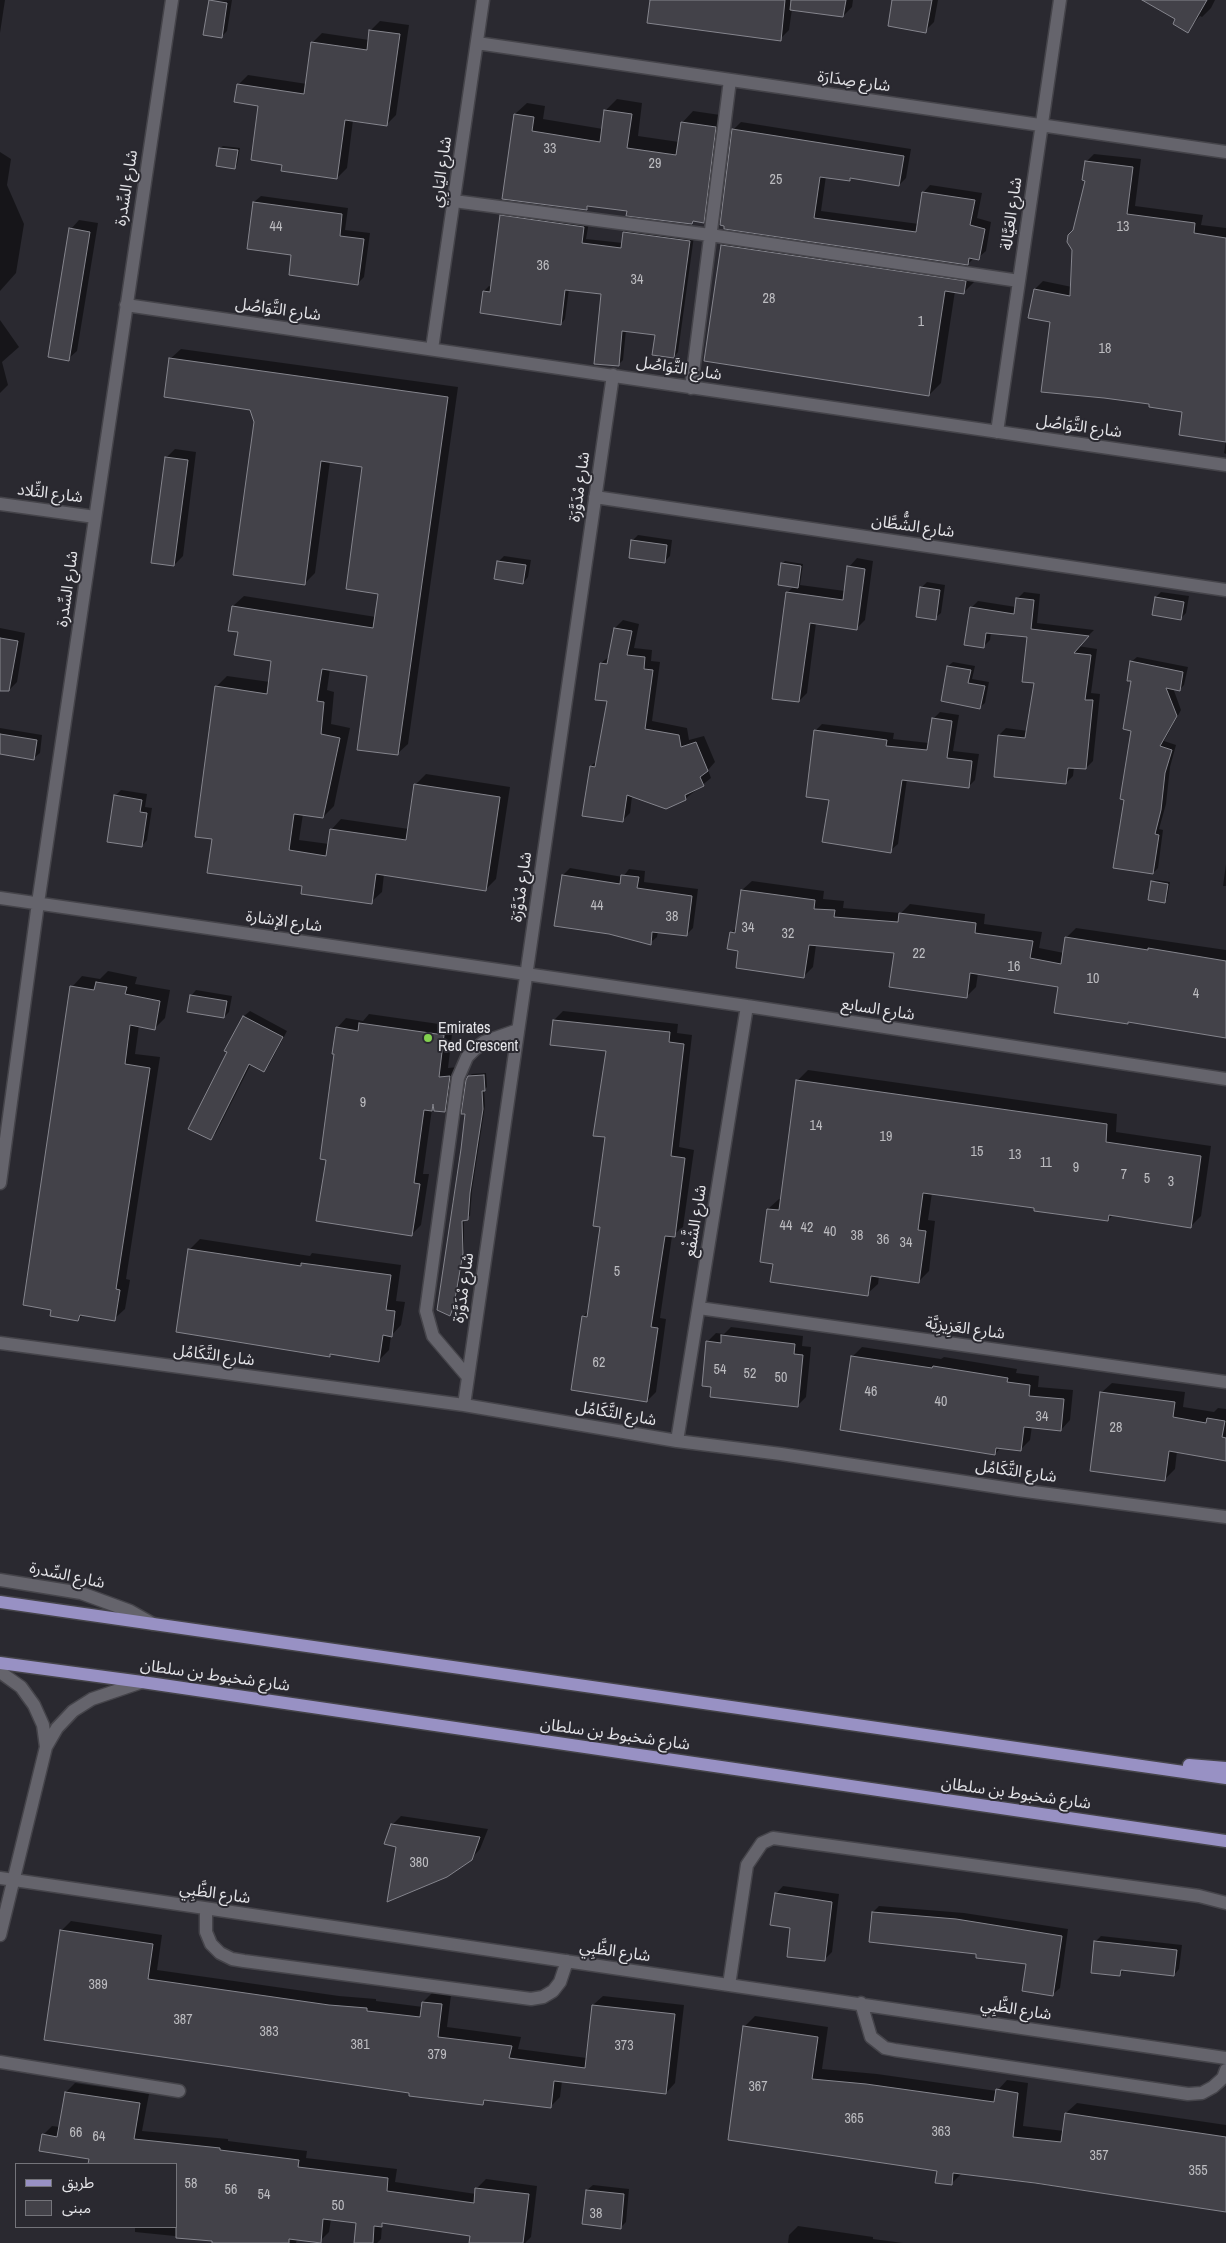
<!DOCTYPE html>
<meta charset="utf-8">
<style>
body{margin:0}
#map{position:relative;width:1226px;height:2243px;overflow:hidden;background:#2a2930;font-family:"Archivo Narrow","Noto Sans Arabic",sans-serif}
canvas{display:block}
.legend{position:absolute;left:15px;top:2163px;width:162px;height:65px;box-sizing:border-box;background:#2a2930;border:1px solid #74747a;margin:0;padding:6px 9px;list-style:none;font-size:15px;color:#e4e4e8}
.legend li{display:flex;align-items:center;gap:10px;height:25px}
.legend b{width:25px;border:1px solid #74747a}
</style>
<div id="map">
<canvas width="1226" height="2243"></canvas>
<ul class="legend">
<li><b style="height:6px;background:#9891c4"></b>طريق</li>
<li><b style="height:14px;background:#434249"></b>مبنى</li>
</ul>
</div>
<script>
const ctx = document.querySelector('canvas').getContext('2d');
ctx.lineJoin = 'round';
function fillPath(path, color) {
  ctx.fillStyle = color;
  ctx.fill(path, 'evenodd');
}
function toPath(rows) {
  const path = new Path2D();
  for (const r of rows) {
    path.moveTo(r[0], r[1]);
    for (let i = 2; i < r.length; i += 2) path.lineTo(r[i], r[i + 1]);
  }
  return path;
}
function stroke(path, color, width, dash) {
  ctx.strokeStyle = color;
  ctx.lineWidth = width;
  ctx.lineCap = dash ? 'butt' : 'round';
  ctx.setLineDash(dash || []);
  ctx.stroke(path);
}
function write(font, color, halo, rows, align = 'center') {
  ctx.font = font + ' "Archivo Narrow","Noto Sans Arabic",sans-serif';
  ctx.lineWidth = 4;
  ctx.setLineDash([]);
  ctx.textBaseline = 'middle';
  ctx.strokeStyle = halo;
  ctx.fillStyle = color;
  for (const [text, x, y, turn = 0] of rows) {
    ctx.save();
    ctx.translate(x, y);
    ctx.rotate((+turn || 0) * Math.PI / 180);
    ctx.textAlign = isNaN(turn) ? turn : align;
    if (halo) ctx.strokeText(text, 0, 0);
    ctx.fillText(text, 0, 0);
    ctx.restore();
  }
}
const shadow = toPath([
 [0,0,5,0,0,33],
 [232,0,227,31,221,37,210,1],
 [651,0,853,0,852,7,843,16,792,9,789,30,780,39],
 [894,0,938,0,934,22,925,31],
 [1145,0,1215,0,1211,8,1202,17,1200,16,1188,31,1177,19],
 [380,21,409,25,396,115,387,124,353,120,347,168,337,178,284,164,260,105,238,85,248,75,307,84,312,43,322,33,369,40,371,30],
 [617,99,642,103,638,136,679,142,682,123,693,111,727,116,715,210,703,222,694,220,692,223,590,205,586,209,515,114,527,103,545,106,543,119,603,129,605,111],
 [741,122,911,149,906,178,899,185,853,177,849,180,826,176,821,211,919,224,923,193,930,185,982,193,977,218,991,222,986,251,978,258,974,258,968,264,725,228,733,130],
 [223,146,240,148,237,165,234,168,218,165,220,148],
 [0,152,11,159,7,185,24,224,16,273,0,291],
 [1094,154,1141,159,1135,206,1203,215,1201,225,1226,228,1226,454,1224,453,1226,440,1183,411,1151,403,1051,321,1035,289,1043,281,1072,287,1075,230,1087,180,1086,162],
 [261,196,348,208,345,230,370,233,364,277,358,283,293,254,254,202],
 [506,211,589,222,586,239,623,243,625,232,629,227,694,236,678,352,674,357,656,334,626,330,623,360,618,365,603,293,569,289,565,319,561,324,484,291,489,286,492,287,501,216],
 [79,220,98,223,77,351,68,359,71,229],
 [734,234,977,270,975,281,963,293,955,291,941,383,929,395,722,245],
 [0,320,19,347,2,362,8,385,0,393],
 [181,349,458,387,408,744,397,754,368,675,330,669,327,690,334,692,331,724,350,728,334,806,323,817,303,814,299,840,329,844,331,830,341,819,409,829,415,785,426,774,510,787,496,879,486,889,384,874,382,892,371,902,303,885,213,838,216,687,227,676,270,682,273,660,239,631,230,630,233,606,244,596,376,617,380,593,364,466,330,461,315,573,304,584,251,408,170,359],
 [175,449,196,452,183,556,174,565,167,457],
 [638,535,672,540,670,556,664,562,632,541],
 [504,556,531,560,528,577,523,583,499,561],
 [857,558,873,561,865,620,857,628,816,623,807,693,799,701,787,593,794,586,782,564,785,561,803,564,800,585,845,591,849,567],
 [927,582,945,585,941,613,935,618,921,588],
 [1024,592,1040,594,1037,623,1094,630,1078,646,1097,649,1091,693,1100,694,1093,761,1086,768,1074,767,1073,776,1066,783,999,735,1006,728,1028,731,1036,682,1029,636,991,632,990,640,983,647,971,608,978,601,1016,607,1017,599],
 [1161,592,1189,596,1186,613,1180,619,1156,597],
 [623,620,639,624,634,648,652,650,651,661,660,662,652,721,687,728,689,740,704,736,715,762,708,770,711,778,685,799,632,796,630,813,622,821,591,766,598,760,608,700,601,663,610,656,615,628],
 [0,628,25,633,17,682,8,691,0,689],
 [1137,657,1188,667,1184,685,1179,690,1173,688,1181,710,1164,741,1176,745,1170,767,1166,804,1159,829,1163,830,1158,868,1153,873,1125,799,1132,730,1131,662],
 [953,662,975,666,972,679,989,682,985,703,980,707,948,666],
 [940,712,959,715,953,751,979,754,975,780,968,787,907,779,898,844,890,851,831,799,815,731,822,724,894,733,893,739,929,743,933,719],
 [0,728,42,735,40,753,34,758,0,753],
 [121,790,147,794,145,807,152,808,147,840,142,846,115,796],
 [1226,864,1226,886,1223,886],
 [570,868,623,877,629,869,645,871,644,882,698,889,693,928,686,935,658,931,657,937,650,943,609,933,556,925,563,875],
 [1155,880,1170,882,1167,899,1164,902,1152,882],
 [752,881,824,891,823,899,844,901,843,908,901,913,910,904,985,914,984,924,1042,932,1039,948,1064,953,1066,938,1076,928,1226,950,1226,1037,1129,1021,1128,1023,1059,986,978,973,976,987,966,997,895,952,816,945,813,967,803,977,740,950,731,933,737,927,742,890],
 [108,971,137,977,135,984,170,990,165,1018,155,1028,139,1025,135,1054,160,1057,126,1279,130,1280,125,1309,114,1319,84,1314,78,1320,72,987,82,976,100,979],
 [196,990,232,996,229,1012,224,1017,191,996],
 [250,1011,287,1031,269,1065,264,1070,251,1064,216,1133,211,1139,228,1052,226,1050,244,1016],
 [563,1011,678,1024,677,1033,692,1035,679,1147,694,1150,683,1227,672,1236,660,1318,666,1319,656,1392,647,1401,583,1317,589,1310,601,1226,607,1136,608,1050,554,1020],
 [369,1014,453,1026,448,1068,459,1067,454,1101,445,1111,435,1106,432,1109,423,1174,429,1174,421,1225,411,1235,327,1159,337,1028,346,1018,363,1021],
 [808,1070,1117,1114,1116,1132,1211,1146,1201,1216,1191,1226,1114,1214,1108,1220,1036,1207,932,1193,928,1220,935,1221,929,1271,919,1281,879,1276,878,1284,867,1294,775,1263,768,1209,779,1199,782,1199,797,1081],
 [486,1073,487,1087,484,1090,485,1106,472,1190,470,1216,464,1219,464,1249,456,1302,449,1314,454,1215,452,1206,462,1149,469,1076,472,1074],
 [200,1239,310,1256,312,1253,401,1265,396,1301,405,1302,401,1325,391,1336,389,1350,379,1360,332,1353,330,1356,190,1249],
 [731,1327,803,1336,802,1346,811,1347,806,1397,797,1406,712,1386,707,1342,716,1333,724,1334],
 [862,1347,941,1359,944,1357,1017,1369,1016,1373,1039,1376,1038,1387,1073,1390,1070,1420,1061,1430,1032,1426,1030,1440,1020,1450,1001,1447,995,1454,852,1357],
 [1112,1383,1185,1392,1183,1407,1214,1412,1218,1408,1226,1409,1226,1460,1177,1451,1175,1469,1165,1479,1101,1393],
 [401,1816,488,1829,480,1849,471,1859,392,1825],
 [783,1886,839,1894,832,1952,824,1960,791,1927,776,1894],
 [879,1906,964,1913,1068,1929,1060,1988,1053,1994,1028,1963,873,1912],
 [71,1921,162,1935,157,1970,339,1996,376,1999,376,2001,423,2007,423,2002,433,1992,451,1995,447,2027,521,2037,518,2049,587,2058,593,2005,603,1996,684,2005,675,2083,666,2093,562,2081,560,2097,550,2107,488,2099,482,2104,225,2064,61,1931],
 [1101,1936,1182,1945,1179,1969,1174,1975,1125,1969,1120,1975,1095,1942],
 [755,2016,828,2027,822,2069,877,2074,997,2091,1007,2080,1028,2083,1023,2126,1064,2131,1066,2113,1077,2103,1226,2125,1226,2211,962,2173,951,2184,938,2170,729,2139,744,2027],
 [75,2083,149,2094,142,2131,228,2139,228,2141,307,2151,306,2158,397,2169,395,2182,476,2194,477,2188,486,2179,537,2186,531,2237,525,2243,500,2243,471,2235,385,2222,382,2225,381,2239,377,2243,356,2243,357,2222,331,2219,329,2232,320,2241,297,2239,296,2243,213,2243,214,2240,135,2232,135,2227,176,2227,176,2164,89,2164,90,2158,43,2135,52,2126,60,2127,66,2092],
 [593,2185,629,2189,626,2222,620,2228,587,2190],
 [798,2226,873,2237,873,2239,903,2243,788,2243,789,2235]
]);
const building = toPath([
 [209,0,227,3,222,38,203,35,209,0],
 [650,0,785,0,781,41,647,23,650,0],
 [791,0,846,0,843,17,790,10,791,0],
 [892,0,932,0,926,33,888,26,892,0],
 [1142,0,1207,0,1188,33,1173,24,1175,19,1142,0],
 [369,30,400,34,387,126,345,120,337,179,281,171,282,165,251,160,258,106,234,102,237,84,304,94,311,42,367,50,369,30],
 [604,110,632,114,627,148,676,155,681,122,716,127,704,223,693,221,692,224,626,216,627,211,587,206,587,210,502,199,514,114,534,117,532,131,600,142,604,110],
 [732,129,904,156,899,186,850,178,850,181,820,177,814,218,916,232,922,192,975,200,970,225,985,229,979,260,969,258,968,265,724,229,724,226,720,225,732,129],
 [219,148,238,150,235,169,216,166,219,148],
 [1085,161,1133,167,1127,214,1195,223,1194,233,1226,238,1226,442,1179,435,1182,412,1149,407,1149,404,1104,398,1041,392,1050,322,1028,318,1034,289,1070,296,1072,250,1067,242,1068,235,1073,230,1085,181,1082,180,1085,161],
 [253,202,342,214,340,236,364,239,358,285,289,275,291,255,247,249,253,202],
 [500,215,584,227,582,243,621,248,623,232,690,241,674,358,652,355,655,335,622,331,619,366,594,364,601,294,565,290,561,325,480,313,483,291,490,292,500,215],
 [69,228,90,232,69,361,48,357,69,228],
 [721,245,966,281,964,294,945,291,929,396,704,361,721,245],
 [169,358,448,397,398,755,357,750,367,676,322,669,317,701,324,702,321,734,340,738,323,818,294,814,289,850,326,856,330,829,406,840,414,784,500,797,486,891,376,874,372,904,301,894,302,886,207,873,212,839,195,837,215,686,267,694,271,661,234,655,238,632,228,631,232,606,373,628,378,594,346,589,362,467,321,461,305,585,233,575,254,422,250,410,164,397,169,358],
 [165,457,188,460,174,566,151,563,165,457],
 [631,540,667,545,665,563,629,558,631,540],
 [497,561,526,565,523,584,494,579,497,561],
 [781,563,801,566,798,588,778,585,781,563],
 [847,566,865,569,857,630,810,623,799,702,772,699,786,592,843,600,847,566],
 [920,587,940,590,936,620,916,617,920,587],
 [1155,597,1184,602,1181,620,1152,615,1155,597],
 [1016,598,1034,600,1031,629,1089,636,1074,653,1091,655,1085,700,1093,700,1086,769,1068,768,1066,784,994,777,998,735,1025,738,1034,683,1022,682,1027,637,986,633,984,648,964,645,970,607,1014,614,1016,598],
 [614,628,632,631,627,655,645,657,644,669,653,670,645,729,679,735,681,747,696,742,708,771,700,777,704,786,685,795,686,800,666,809,627,795,623,822,582,816,590,766,595,767,607,701,595,700,600,663,607,664,614,628],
 [0,638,18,641,9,691,0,691,0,638],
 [1130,661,1183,672,1180,691,1166,688,1177,716,1160,746,1172,750,1165,773,1161,810,1155,834,1159,835,1153,874,1113,868,1124,800,1120,799,1131,731,1123,729,1131,681,1127,681,1130,661],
 [947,666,971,670,968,683,985,686,980,709,941,701,947,666],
 [932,718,952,721,947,758,972,761,969,788,902,780,891,853,822,842,829,800,806,797,814,730,887,740,886,746,927,750,932,718],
 [0,734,37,740,34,760,0,754,0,734],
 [114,795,142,800,140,812,147,813,142,847,107,842,114,795],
 [562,875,620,884,621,875,639,877,637,888,692,896,687,936,652,932,651,945,609,934,554,926,562,875],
 [1151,881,1168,884,1165,903,1148,900,1151,881],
 [741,890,815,900,814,909,835,910,834,917,898,922,899,913,976,923,975,933,1033,941,1030,958,1061,964,1065,937,1148,950,1148,948,1226,961,1226,1038,1128,1022,1128,1024,1054,1013,1058,987,970,973,967,998,889,987,894,953,809,945,804,978,736,968,738,951,727,949,730,932,735,933,741,890],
 [96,982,127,987,125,994,160,1001,155,1030,130,1025,125,1064,150,1068,116,1289,120,1290,115,1321,80,1315,78,1321,50,1316,51,1310,23,1305,70,986,94,990,96,982],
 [190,995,227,1001,224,1018,187,1012,190,995],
 [243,1016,283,1037,264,1072,249,1064,211,1140,188,1129,227,1052,224,1051,243,1016],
 [553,1020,670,1032,669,1042,684,1044,671,1156,685,1158,675,1237,665,1236,651,1327,658,1328,647,1402,571,1390,582,1316,587,1317,600,1227,593,1226,605,1137,593,1136,606,1051,550,1045,553,1020],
 [359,1023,444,1035,439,1077,450,1076,445,1112,434,1111,433,1104,432,1111,424,1110,414,1183,420,1184,412,1236,316,1221,326,1160,320,1159,334,1054,332,1054,336,1027,358,1031,359,1023],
 [484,1075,485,1091,482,1091,483,1109,470,1193,468,1220,462,1221,463,1253,454,1305,450,1316,437,1310,461,1149,465,1114,461,1114,466,1080,468,1076,484,1075],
 [796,1080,1107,1124,1106,1142,1201,1156,1191,1228,1109,1215,1108,1221,1034,1211,1034,1208,923,1193,918,1230,926,1231,919,1283,871,1276,868,1296,770,1282,773,1264,760,1262,767,1209,779,1210,796,1080],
 [188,1249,301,1266,301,1263,391,1275,386,1310,395,1311,392,1337,383,1335,379,1362,330,1354,330,1357,176,1332,188,1249],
 [721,1335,795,1344,794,1354,803,1355,798,1407,710,1397,711,1387,702,1386,706,1341,721,1343,721,1335],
 [851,1356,932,1368,933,1366,1008,1378,1007,1382,1030,1385,1029,1396,1064,1399,1061,1431,1024,1427,1021,1451,996,1448,995,1455,840,1430,851,1356],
 [1100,1392,1175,1402,1173,1417,1206,1423,1207,1418,1225,1421,1222,1437,1226,1438,1226,1461,1169,1451,1165,1481,1090,1471,1100,1392],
 [391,1824,480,1837,472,1860,447,1877,387,1902,396,1847,384,1844,391,1824],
 [775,1893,832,1902,825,1961,787,1957,790,1928,770,1925,775,1893],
 [872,1912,956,1919,1062,1936,1053,1996,1022,1991,1026,1964,976,1958,976,1954,869,1942,872,1912],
 [60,1930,153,1944,148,1979,329,2005,367,2008,367,2011,420,2017,422,2002,442,2004,438,2037,512,2046,509,2058,585,2068,592,2005,675,2014,666,2094,554,2081,551,2108,484,2100,483,2105,409,2096,409,2093,225,2066,44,2040,60,1930],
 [1094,1941,1177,1950,1174,1976,1121,1970,1120,1976,1091,1973,1094,1941],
 [743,2026,818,2037,812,2079,866,2084,994,2102,996,2089,1018,2093,1013,2137,1061,2142,1065,2113,1226,2137,1226,2212,1035,2183,953,2173,952,2185,935,2183,937,2171,728,2140,743,2026],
 [65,2092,140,2103,134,2139,220,2148,220,2150,299,2160,298,2167,388,2178,387,2191,474,2203,475,2188,529,2194,523,2243,469,2243,470,2236,382,2223,382,2227,374,2226,373,2243,354,2243,356,2223,323,2219,321,2243,289,2239,289,2243,212,2243,212,2241,176,2238,176,2164,88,2164,89,2159,39,2151,42,2134,57,2137,65,2092],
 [586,2190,624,2194,621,2229,582,2224,586,2190]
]);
const minor = toPath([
 [477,43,1226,152],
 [454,201,710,235,1019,281],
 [126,305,1226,465],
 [432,349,483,0],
 [691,388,730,80],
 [997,432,1060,0],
 [595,497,1226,590],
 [0,504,95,517],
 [0,898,747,1006,1226,1079],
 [0,1183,38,903,172,0],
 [699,1308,1226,1382],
 [0,1343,464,1405,677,1441,781,1454,1018,1490,1226,1517],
 [468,1377,433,1336,426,1311,458,1078,467,1057,475,1049,484,1042,518,1030],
 [464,1405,613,375],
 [677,1441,747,1006],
 [0,1580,81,1593,130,1611,153,1624],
 [0,1672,21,1687,34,1705,43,1725,46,1747],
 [0,1878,1226,2058],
 [206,1909,206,1932,211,1944,220,1953,232,1959,244,1961,531,1999,543,1997,553,1991,560,1982,567,1961],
 [0,1935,46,1747,57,1728,73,1711,92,1699,142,1682],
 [729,1985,747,1865,762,1843,773,1838,1199,1896,1226,1903],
 [861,2003,871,2037,885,2048,895,2050,1188,2094,1202,2093,1213,2087,1223,2078,1226,2070],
 [0,2062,179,2091]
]);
const major = toPath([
 [0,1602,1226,1778],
 [0,1663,142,1682,1226,1841],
 [1189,1765,1226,1768]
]);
const markers = [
 [428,1038,5,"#82d04f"]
];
const numberNames = [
 ["33",550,149],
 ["29",655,164],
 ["25",776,180],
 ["44",276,227],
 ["13",1123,227],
 ["36",543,266],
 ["34",637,280],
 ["28",769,299],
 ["1",921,322],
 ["18",1105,349],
 ["44",597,906],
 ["38",672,917],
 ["34",748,928],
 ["32",788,934],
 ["22",919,954],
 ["16",1014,967],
 ["10",1093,979],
 ["4",1196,994],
 ["9",363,1103],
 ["14",816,1126],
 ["19",886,1137],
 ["15",977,1152],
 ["13",1015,1155],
 ["11",1046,1163],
 ["9",1076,1168],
 ["7",1124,1175],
 ["5",1147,1179],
 ["3",1171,1182],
 ["44",786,1226],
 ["42",807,1228],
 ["40",830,1232],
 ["38",857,1236],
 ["36",883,1240],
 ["34",906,1243],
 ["5",617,1272],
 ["62",599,1363],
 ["54",720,1370],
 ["52",750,1374],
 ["50",781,1378],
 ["46",871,1392],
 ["40",941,1402],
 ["34",1042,1417],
 ["28",1116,1428],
 ["380",419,1863],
 ["389",98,1985],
 ["387",183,2020],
 ["383",269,2032],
 ["381",360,2045],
 ["373",624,2046],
 ["379",437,2055],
 ["367",758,2087],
 ["365",854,2119],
 ["363",941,2132],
 ["66",76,2133],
 ["64",99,2137],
 ["357",1099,2156],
 ["355",1198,2171],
 ["58",191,2184],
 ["56",231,2190],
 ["54",264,2195],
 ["50",338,2206],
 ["38",596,2214]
];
const streetNames = [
 ["شارع صِدَارَة",854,82,8],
 ["شارع اليَارِي",442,172,-82],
 ["شارع السِّدرة",127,188,-81],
 ["شارع العَيَّالة",1012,214,-82],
 ["شارع التَّوَاصُل",278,310,8],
 ["شارع التَّوَاصُل",679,369,9],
 ["شارع التَّوَاصُل",1079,427,8],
 ["شارع مْدَوَّرَة",580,487,-82],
 ["شارع التِّلاد",50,494,7],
 ["شارع الشُّطَّان",913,527,8],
 ["شارع السِّدرة",68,589,-82],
 ["شارع مْدَوَّرَة",522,887,-82],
 ["شارع الإشارة",284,922,8],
 ["شارع السابع",878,1010,9],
 ["شارع الشَّفْع",696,1221,-81],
 ["شارع مْدَوَّرَة",464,1288,-82],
 ["شارع العَزِيزِيَّة",965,1329,8],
 ["شارع التَّكَامُل",214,1356,7],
 ["شارع التَّكَامُل",616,1414,10],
 ["شارع التَّكَامُل",1016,1472,8],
 ["شارع السِّدرة",67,1576,12],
 ["شارع شخبوط بن سلطان",215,1676,8],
 ["شارع شخبوط بن سلطان",615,1735,8],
 ["شارع شخبوط بن سلطان",1016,1794,8],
 ["شارع الظَّبِي",215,1894,8],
 ["شارع الظَّبِي",615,1952,8],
 ["شارع الظَّبِي",1016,2010,9]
];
const poiNames = [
 ["Emirates",438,1029],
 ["Red Crescent",438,1047]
];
fillPath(shadow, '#0007');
fillPath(building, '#434249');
stroke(building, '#85858d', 1);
stroke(minor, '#45444a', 15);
stroke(major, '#45444a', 15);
stroke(minor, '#65646c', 12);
stroke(major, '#9891c4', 12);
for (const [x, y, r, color] of markers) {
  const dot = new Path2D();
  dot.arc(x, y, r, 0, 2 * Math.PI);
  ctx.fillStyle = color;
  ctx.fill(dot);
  stroke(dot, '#2a2930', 2);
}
write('14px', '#bcbcc0', null, numberNames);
write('16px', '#e4e4e8', '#2a2930', streetNames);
write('16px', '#e4e4e8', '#2a2930', poiNames, 'left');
</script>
